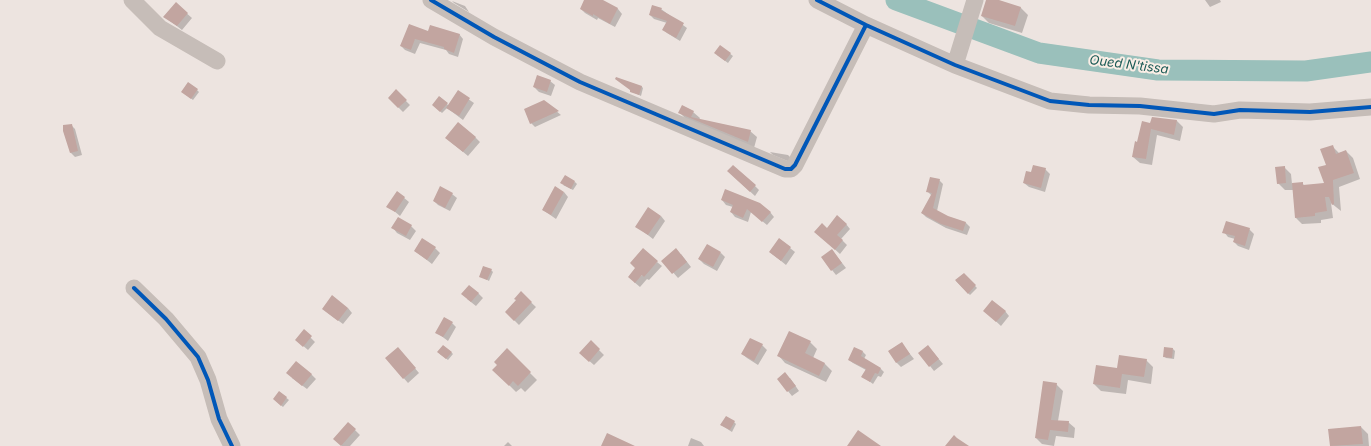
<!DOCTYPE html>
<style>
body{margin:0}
canvas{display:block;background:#ede4e0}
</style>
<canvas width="1371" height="446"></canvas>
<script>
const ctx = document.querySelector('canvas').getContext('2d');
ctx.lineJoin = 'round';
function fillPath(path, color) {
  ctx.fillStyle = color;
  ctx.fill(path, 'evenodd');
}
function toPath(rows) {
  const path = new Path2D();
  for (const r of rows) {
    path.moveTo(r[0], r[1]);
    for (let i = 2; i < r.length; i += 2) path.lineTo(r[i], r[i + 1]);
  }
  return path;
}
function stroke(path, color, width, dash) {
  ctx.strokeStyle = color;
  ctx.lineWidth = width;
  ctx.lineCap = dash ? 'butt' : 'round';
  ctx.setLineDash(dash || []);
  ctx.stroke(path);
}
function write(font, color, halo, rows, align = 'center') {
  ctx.font = font + ' Inter,sans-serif';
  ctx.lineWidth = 4;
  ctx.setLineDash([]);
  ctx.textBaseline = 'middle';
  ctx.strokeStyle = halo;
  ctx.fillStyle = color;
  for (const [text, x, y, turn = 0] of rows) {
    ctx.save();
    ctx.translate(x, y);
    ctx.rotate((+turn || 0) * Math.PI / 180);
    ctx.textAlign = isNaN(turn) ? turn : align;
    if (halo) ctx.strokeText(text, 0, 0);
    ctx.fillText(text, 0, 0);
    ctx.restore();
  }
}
const shadow = toPath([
 [585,0,601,0,618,9,622,14,615,27,598,18,597,20,585,13,581,9],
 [987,0,995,0,1021,8,1028,15,1022,33,989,23,982,16],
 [1205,0,1220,0,1221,2,1210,7],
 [452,1,465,6,469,12,454,3],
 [176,4,192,18,182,30,165,17],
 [661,9,687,28,680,41,667,33,663,29,667,23,654,19,650,15],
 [429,32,459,34,463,39,458,57,449,54,446,50,420,43,415,54,405,50,401,46],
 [720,46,733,56,728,63,717,55],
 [550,81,555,85,551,96,539,92,534,87],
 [641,86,643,88,641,96,631,91],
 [197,90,199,92,193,100,185,94],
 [396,91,410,105,403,112,389,98],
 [458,92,474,103,463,120,447,108,442,113,433,105,440,97,449,106],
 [544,101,561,115,535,127,531,123],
 [679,112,693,112,700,118,699,120,750,131,757,137,754,148,686,119],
 [1152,118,1177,121,1183,127,1180,141,1157,135,1152,165,1140,163,1133,157,1138,143,1151,124],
 [71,125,75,129,82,155,75,157,71,153,64,131],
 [475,137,480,142,468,156,451,142],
 [1332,146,1339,153,1346,151,1353,158,1360,179,1339,187,1341,211,1331,203,1333,218,1321,220,1321,223,1302,224,1296,218,1293,190,1285,190,1278,183,1284,167,1291,174,1292,184,1302,183,1305,186,1325,184,1327,165],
 [770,152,788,155,792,159,792,163,773,155],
 [1045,169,1050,174,1045,192,1029,187,1024,183,1032,173],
 [733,176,755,186,759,190,755,196],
 [939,180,943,184,937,211,948,217,966,223,970,227,967,235,946,228,926,217,922,213,932,196,928,192],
 [575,182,577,184,573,190,563,185],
 [397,192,409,202,400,216,388,206],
 [564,192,568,197,556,219,543,210],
 [452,194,457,198,450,211,438,205,434,201],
 [722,200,770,212,774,217,767,225,751,212,748,222,735,217,731,212,733,207,726,205],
 [661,216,665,221,653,239,636,226],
 [398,218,411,226,416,231,410,240,397,233,393,228],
 [846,224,850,229,841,239,847,245,840,254,820,236,827,229],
 [1249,229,1254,234,1249,250,1238,246,1234,242,1235,239,1228,237,1224,232],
 [435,248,440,253,432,264,415,251],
 [790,248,795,252,786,265,770,252],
 [832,250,846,268,836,275,832,270],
 [721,253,725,257,717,271,704,264,699,259],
 [681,254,691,267,678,278,663,261],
 [657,262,662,266,649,280,647,279,640,287,634,282],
 [491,270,493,272,489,281,480,276],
 [964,274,977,288,970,295,956,281],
 [478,293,483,298,476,306,467,299],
 [521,293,536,307,519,325,506,312,517,300],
 [348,308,352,313,343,324,328,313],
 [1005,311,1009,316,1001,326,989,315],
 [452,323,456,327,448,341,436,332],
 [304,331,315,342,308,350,301,344],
 [591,342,604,355,594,365,580,353],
 [810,342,817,349,813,358,825,364,832,371,826,382,785,363,779,356],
 [902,344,914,359,901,367,896,362],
 [762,345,767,350,758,365,747,358,742,354],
 [855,348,863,352,866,355,864,359,881,369,884,372,881,377,878,376,873,384,862,376,866,370,853,363,849,360],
 [1173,349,1175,351,1174,359,1166,358,1164,356],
 [507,350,537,380,525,392,521,388,516,392,494,370],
 [932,351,943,364,934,371,930,366],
 [451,352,453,354,448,360,440,354],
 [402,353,419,373,408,383,386,358],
 [1146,360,1153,367,1151,384,1128,380,1126,394,1101,391,1094,384,1118,369],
 [311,374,316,379,307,389,292,378],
 [790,378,799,391,792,396,778,379],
 [1056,384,1063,391,1058,421,1068,422,1075,428,1074,438,1056,436,1054,446,1042,444,1036,438],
 [279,392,289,400,283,407,276,401],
 [734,422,736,424,732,432,721,425],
 [348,423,360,435,350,446,342,446,334,439],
 [1361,427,1368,434,1369,446,1331,446,1329,430],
 [691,438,701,442,704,446,688,446],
 [508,442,512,446,504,446]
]);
const river = toPath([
 [896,0,1039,53,1158,70,1306,71,1371,62]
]);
const building = toPath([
 [584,0,603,0,618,8,610,24,593,14,593,16,580,9],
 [986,0,999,0,1021,7,1015,26,981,16],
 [176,2,188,13,177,26,163,17],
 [652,5,662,8,661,10,684,23,676,38,662,30,667,21,649,15],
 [409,24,428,31,430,25,460,34,454,53,444,49,444,47,415,39,411,50,400,46],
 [720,45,731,53,725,61,714,53],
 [537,75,551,80,547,92,533,87],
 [616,77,642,86,639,95,630,92,630,90,615,79],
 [188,82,198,89,191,99,181,92],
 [396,89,407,100,398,108,388,98],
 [458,90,470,98,459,116,446,108],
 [439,96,448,103,440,112,432,105],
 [544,100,559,111,530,124,524,109],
 [682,105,694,111,691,117,751,130,748,142,678,113],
 [1152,117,1177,120,1174,135,1151,129,1146,159,1132,157,1135,141,1137,142,1142,121,1150,123],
 [458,122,476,137,463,152,445,138],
 [72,124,78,151,70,153,63,131,63,125],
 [1333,145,1336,154,1346,150,1354,173,1333,180,1334,204,1332,205,1329,197,1325,197,1327,211,1315,213,1315,216,1295,218,1292,183,1303,182,1303,185,1324,183,1318,167,1326,165,1320,149],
 [733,165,756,185,750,192,727,171],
 [1033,165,1046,168,1041,188,1023,183,1026,171,1031,172],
 [1285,166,1286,183,1277,184,1275,167],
 [565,175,575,181,571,189,560,183],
 [930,177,940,179,933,208,948,216,966,222,963,231,941,224,921,213,932,193,926,192],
 [440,186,453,193,445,208,433,201],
 [555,186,564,192,551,215,542,210],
 [725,189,760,203,771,212,762,222,747,209,743,218,730,212,733,205,721,200],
 [397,191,405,197,395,212,386,207],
 [648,207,661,216,648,235,635,227],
 [837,215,847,224,837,235,843,240,835,250,814,232,822,223,827,228],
 [398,217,412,225,406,236,391,228],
 [1226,221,1250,228,1245,246,1233,242,1235,236,1222,233],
 [422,238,436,247,427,260,414,251],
 [779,238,791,247,781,261,769,252],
 [707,244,721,252,713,267,698,259],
 [643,248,658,261,644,277,642,275,635,283,628,277,635,268,630,263],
 [676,248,687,262,672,274,661,261],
 [832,249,842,263,831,271,821,257],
 [483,266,492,269,487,280,479,277],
 [964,273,976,285,968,294,955,280],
 [469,285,479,293,471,302,461,294],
 [521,291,532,302,514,321,505,312,516,300,514,299],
 [332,295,348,308,338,321,322,309],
 [992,300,1006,311,996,322,983,311],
 [444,317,453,322,443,337,435,333],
 [304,329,312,336,303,347,295,340],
 [789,331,811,341,805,353,825,363,819,376,777,356],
 [750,338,763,344,754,361,741,354],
 [591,340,600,349,589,362,579,353],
 [902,342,910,354,896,363,888,351],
 [443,345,452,352,446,359,437,352],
 [928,345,939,359,929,367,918,353],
 [398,347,416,368,403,379,385,358],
 [854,347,863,351,861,356,881,368,878,374,875,373,870,382,861,377,866,369,848,360],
 [1164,347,1173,348,1172,358,1163,357],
 [507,348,531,372,518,386,513,381,509,386,492,370,497,365,494,362],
 [1119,355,1147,359,1144,377,1122,374,1120,388,1093,384,1096,365,1117,368],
 [296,361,312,374,302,386,286,373],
 [785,372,796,386,787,392,777,379],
 [1043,381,1057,383,1051,420,1069,421,1068,432,1050,430,1048,440,1035,438],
 [279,391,287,397,281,406,273,399],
 [726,416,735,421,730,430,720,425],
 [348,422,356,429,341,446,333,439],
 [1361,426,1363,444,1330,446,1328,429],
 [858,430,881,446,847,446],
 [607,433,635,446,601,446],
 [954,435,957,438,969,446,945,446]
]);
const minor = toPath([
 [132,0,160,28,217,61],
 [431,0,494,37,580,82,785,169,791,169,795,165,866,25],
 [817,0,866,25,955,65,1050,101,1089,105,1140,106,1214,114,1240,110,1310,112,1371,107],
 [955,65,975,0],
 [134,288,166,319,198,357,208,380,219,419,232,446]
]);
const cycleway = toPath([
 [431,0,494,37,580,82,785,169,791,169,795,165,866,25],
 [817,0,866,25,955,65,1050,101,1089,105,1140,106,1214,114,1240,110,1310,112,1371,107],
 [134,288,166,319,198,357,208,380,219,419,232,446]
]);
const waterNames = [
 ["Oued N'tissa",1129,65,7]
];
fillPath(shadow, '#0003');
stroke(river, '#9ac0bb', 21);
fillPath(building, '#c2a5a0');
stroke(minor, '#c6bdb8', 17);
stroke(cycleway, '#0057b8', 4);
write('italic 13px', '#1a5a55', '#faeee6', waterNames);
</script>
